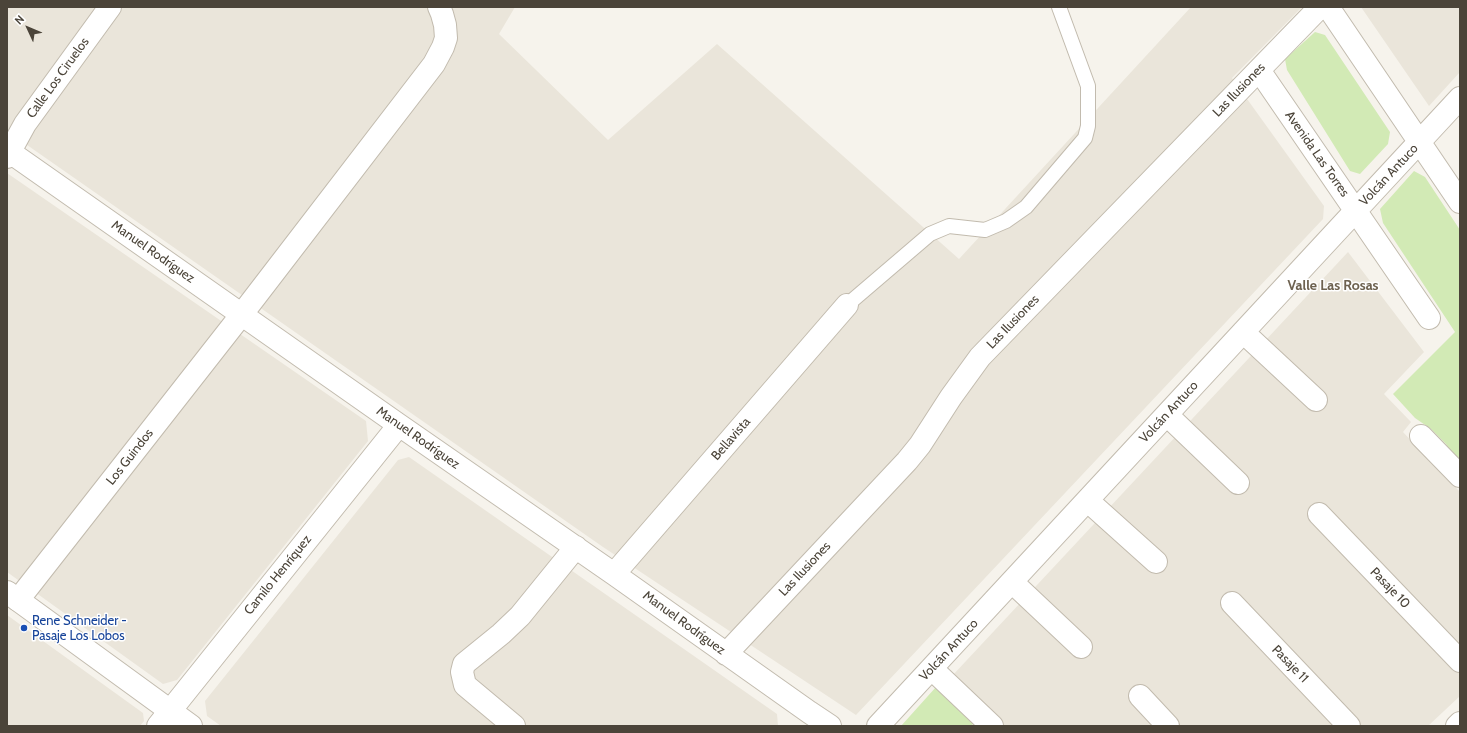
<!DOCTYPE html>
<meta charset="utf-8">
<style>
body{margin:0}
#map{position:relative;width:1467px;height:733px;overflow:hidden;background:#f6f3ec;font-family:Cabin,sans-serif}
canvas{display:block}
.frame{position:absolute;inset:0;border:8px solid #4b4439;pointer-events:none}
.north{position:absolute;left:8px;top:8px;width:40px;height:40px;-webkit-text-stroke:3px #fff;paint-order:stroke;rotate:314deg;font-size:11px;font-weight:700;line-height:16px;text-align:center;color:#4b4439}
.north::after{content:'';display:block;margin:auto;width:14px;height:18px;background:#4b4439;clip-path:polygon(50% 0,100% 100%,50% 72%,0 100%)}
</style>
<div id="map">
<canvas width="1467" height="733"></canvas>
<div class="frame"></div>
<div class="north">N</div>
</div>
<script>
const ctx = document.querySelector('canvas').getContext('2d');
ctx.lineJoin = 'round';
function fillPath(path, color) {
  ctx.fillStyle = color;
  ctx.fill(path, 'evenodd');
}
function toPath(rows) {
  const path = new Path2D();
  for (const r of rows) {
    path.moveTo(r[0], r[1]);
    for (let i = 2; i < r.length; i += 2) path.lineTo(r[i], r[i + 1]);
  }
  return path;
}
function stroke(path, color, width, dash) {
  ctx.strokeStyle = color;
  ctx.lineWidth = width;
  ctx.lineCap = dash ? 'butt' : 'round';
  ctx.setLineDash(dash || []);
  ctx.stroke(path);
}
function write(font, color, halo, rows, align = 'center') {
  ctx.font = font + ' Cabin,sans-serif';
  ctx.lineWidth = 3;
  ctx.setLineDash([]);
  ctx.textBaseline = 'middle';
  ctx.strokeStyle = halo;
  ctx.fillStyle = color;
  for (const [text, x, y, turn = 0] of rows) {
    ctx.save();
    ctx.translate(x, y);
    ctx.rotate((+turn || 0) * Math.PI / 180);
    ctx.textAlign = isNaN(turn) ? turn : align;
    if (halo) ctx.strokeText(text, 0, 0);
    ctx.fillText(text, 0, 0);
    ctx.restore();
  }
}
const residential = toPath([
 [7,7,515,7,499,34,608,140,717,44,959,259,1191,7,1302,7,1232,78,1324,206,1323,219,856,715,603,547,7,131],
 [1361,7,1460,7,1460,72,1429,106],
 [7,173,366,421,368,441,177,680,163,684,7,572],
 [1348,252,1424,352,1384,394,1411,422,1403,432,1460,492,1460,696,1428,726,1004,726,952,676],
 [409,457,777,714,778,726,221,726,207,716,205,701,398,460],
 [7,615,143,713,144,721,140,726,7,726]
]);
const green = toPath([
 [1315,32,1325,35,1390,132,1388,144,1360,174,1350,171,1287,70,1285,59],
 [1414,171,1425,177,1460,230,1460,463,1453,456,1446,444,1431,429,1415,418,1393,394,1455,332,1383,223,1380,209],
 [936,687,974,723,971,726,901,726]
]);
const service = toPath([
 [847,305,930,234,949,226,985,230,1006,221,1026,207,1085,138,1088,126,1088,86,1059,7]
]);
const minor = toPath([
 [1328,7,1460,202],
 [1259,70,1429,318],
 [7,150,399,425,614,574,809,712,830,726],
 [7,157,25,124,110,7],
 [1243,332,1316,400],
 [1167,415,1238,483],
 [1421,436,1460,476],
 [1088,501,1156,562],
 [1319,514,1460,661],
 [614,574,847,305],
 [1012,582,1081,647],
 [18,600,242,314,434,64,443,47,446,38,445,25,442,14,439,7],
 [1232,603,1349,726],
 [726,654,907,461,920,445,951,397,980,357,1320,7],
 [932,669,992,726],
 [1140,696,1168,726],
 [158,726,399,425],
 [514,726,465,685,462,672,464,664,501,634,520,616,576,547],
 [878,726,1460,98],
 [1457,726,1460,723]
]);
const tertiary = toPath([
 [7,592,191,726]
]);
const markers = [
 [24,628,4,"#1a4fb4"]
];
const streetNames = [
 ["Calle Los Ciruelos",58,78,-54],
 ["Las Ilusiones",1239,90,-46],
 ["Avenida Las Torres",1317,154,55],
 ["Volcán Antuco",1389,175,-47],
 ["Manuel Rodríguez",153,252,35],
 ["Las Ilusiones",1013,322,-46],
 ["Volcán Antuco",1169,412,-47],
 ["Manuel Rodríguez",418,438,35],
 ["Bellavista",731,439,-49],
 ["Los Guindos",130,457,-52],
 ["Las Ilusiones",805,569,-47],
 ["Camilo Henríquez",278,575,-51],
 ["Pasaje 10",1390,588,46],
 ["Manuel Rodríguez",684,623,36],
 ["Volcán Antuco",949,650,-47],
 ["Pasaje 11",1290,664,46]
];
const transitNames = [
 ["Rene Schneider -",32,621],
 ["Pasaje Los Lobos",32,636]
];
const neighbourhoodNames = [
 ["Valle Las Rosas",1333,286]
];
fillPath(residential, '#eae5da');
fillPath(green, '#d2eab5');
stroke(service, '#c2bbae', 16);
stroke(minor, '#c2bbae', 24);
stroke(tertiary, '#c2bbae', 24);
stroke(service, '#fff', 14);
stroke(minor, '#fff', 22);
stroke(tertiary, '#fff', 22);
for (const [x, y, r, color] of markers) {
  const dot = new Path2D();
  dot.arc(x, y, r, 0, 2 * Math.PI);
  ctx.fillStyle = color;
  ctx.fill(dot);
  stroke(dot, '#fff', 1.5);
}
write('13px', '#4b4439', '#fff', streetNames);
write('13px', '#164399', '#fff', transitNames, 'left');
write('bold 14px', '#6e6250', '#fff', neighbourhoodNames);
</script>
